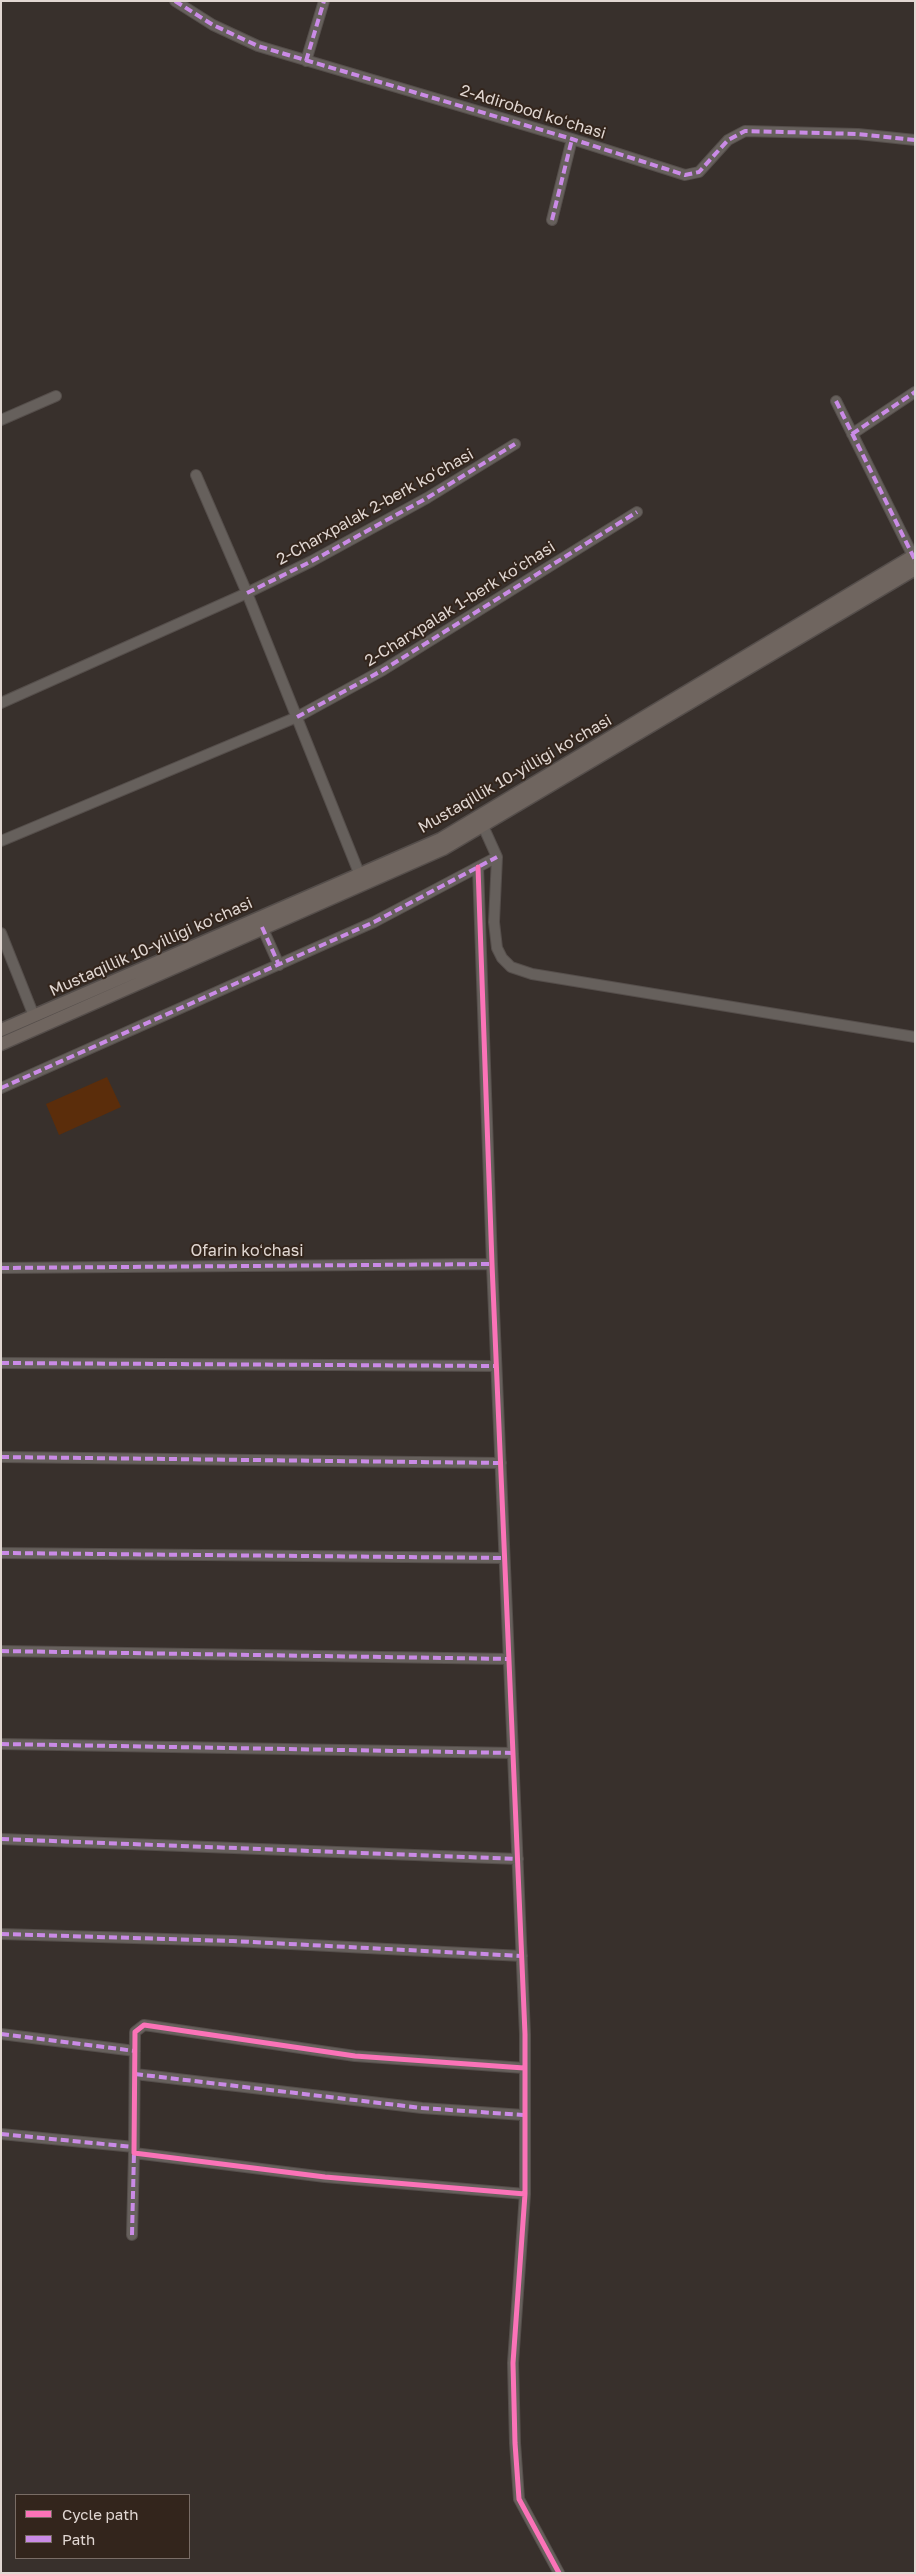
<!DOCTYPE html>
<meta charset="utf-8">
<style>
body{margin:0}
#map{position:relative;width:916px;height:2574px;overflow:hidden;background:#38302c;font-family:"Golos Text",sans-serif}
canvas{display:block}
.frame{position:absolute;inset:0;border:2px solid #e1d7d2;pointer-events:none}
.legend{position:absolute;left:15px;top:2494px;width:175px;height:65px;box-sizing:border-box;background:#33251c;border:1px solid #796c65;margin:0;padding:6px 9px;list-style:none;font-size:15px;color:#e1d7d2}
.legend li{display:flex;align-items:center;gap:10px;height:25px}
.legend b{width:25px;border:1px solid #796c65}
</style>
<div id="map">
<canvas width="916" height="2574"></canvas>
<div class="frame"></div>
<ul class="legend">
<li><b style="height:6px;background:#fb73b8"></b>Cycle path</li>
<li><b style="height:6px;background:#ca8be6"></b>Path</li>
</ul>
</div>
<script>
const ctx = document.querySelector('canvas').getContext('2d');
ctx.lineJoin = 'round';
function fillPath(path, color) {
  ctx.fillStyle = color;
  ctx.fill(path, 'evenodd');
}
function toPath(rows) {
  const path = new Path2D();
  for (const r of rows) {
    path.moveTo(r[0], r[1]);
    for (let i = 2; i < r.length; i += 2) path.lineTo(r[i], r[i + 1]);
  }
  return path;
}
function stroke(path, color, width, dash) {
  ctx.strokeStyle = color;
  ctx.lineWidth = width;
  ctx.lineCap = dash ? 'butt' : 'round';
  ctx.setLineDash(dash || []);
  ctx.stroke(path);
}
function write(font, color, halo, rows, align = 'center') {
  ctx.font = font + ' "Golos Text",sans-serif';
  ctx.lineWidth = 4;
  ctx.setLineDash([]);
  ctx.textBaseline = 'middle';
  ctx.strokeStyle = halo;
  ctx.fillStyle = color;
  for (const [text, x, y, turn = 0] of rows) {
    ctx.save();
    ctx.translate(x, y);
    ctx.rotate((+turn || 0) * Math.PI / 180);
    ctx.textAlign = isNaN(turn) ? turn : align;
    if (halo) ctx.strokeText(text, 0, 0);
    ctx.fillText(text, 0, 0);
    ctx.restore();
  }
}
const green = toPath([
 [107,1077,121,1107,59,1135,46,1104]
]);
const minor = toPath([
 [175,1,213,25,258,46,572,139,685,175,699,172,728,140,745,131,858,134,915,140],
 [306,61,324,1],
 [552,220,572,139],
 [836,401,915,560],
 [1,420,56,396],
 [852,434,915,392],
 [196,475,247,593,359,873],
 [1,703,247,593,312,561,427,498,515,444],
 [483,826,497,857,494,922,497,948,502,958,511,967,532,974,915,1037],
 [1,841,297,717,383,670,637,512],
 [478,867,492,1264,525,2034,525,2194,513,2363,515,2443,519,2499,559,2573],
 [262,927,279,965],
 [1,933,34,1016],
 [1,1088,374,922,497,857],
 [1,1268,492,1264],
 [1,1363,496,1366],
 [1,1457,501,1463],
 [1,1553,504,1558],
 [1,1651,509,1659],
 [1,1744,513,1753],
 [1,1839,518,1859],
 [1,1934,233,1941,522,1956],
 [1,2034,135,2051],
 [524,2068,355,2056,144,2025,135,2032,134,2153,325,2177,525,2194],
 [135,2074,422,2108,523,2115],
 [1,2134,134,2147],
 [132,2235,134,2153]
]);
const major = toPath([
 [1,1030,441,839,915,555],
 [1,1044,443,849,915,569]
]);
const quiet = toPath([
 [175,1,213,25,258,46,572,139,685,175,699,172,728,140,745,131,858,134,915,140],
 [306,61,324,1],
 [552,220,572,139],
 [836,401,915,560],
 [852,434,915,392],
 [247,593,312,561,427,498,515,444],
 [297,717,383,670,637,512],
 [262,927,279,965],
 [1,1088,374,922,497,857],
 [1,1268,492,1264],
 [1,1363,496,1366],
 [1,1457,501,1463],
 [1,1553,504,1558],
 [1,1651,509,1659],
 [1,1744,513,1753],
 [1,1839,518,1859],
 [1,1934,233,1941,522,1956],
 [1,2034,135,2051],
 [135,2074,422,2108,523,2115],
 [1,2134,134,2147],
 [132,2235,134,2153]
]);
const cycleway = toPath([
 [478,867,492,1264,525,2034,525,2194,513,2363,515,2443,519,2499,559,2573],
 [524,2068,355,2056,144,2025,135,2032,134,2153,325,2177,525,2194]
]);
const streetNames = [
 ["2-Adirobod koʻchasi",533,112,17],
 ["2-Charxpalak 2-berk koʻchasi",375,507,-29],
 ["2-Charxpalak 1-berk koʻchasi",460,604,-32],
 ["Mustaqillik 10-yilligi ko'chasi",515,774,-30],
 ["Mustaqillik 10-yilligi ko'chasi",151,947,-24],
 ["Ofarin koʻchasi",247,1251]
];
fillPath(green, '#5b2d0b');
stroke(minor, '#554e4b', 12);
stroke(major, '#554e4b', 15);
stroke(minor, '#66605c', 10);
stroke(major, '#6f655f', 12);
stroke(quiet, '#ca8be6', 4, [8, 4]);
stroke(cycleway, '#fb73b8', 5);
write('16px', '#e1d7d2', '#33251c', streetNames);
</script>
